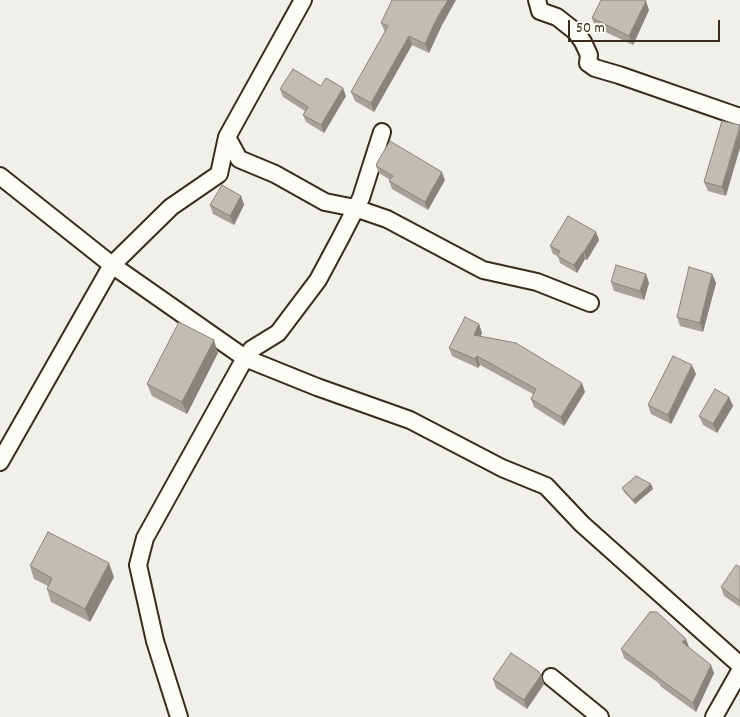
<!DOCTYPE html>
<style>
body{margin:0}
#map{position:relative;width:740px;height:717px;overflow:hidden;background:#f1efea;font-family:Dekko,sans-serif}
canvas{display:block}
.scale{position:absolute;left:568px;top:20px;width:152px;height:22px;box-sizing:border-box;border:2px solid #3b2a1e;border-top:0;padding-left:6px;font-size:15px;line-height:18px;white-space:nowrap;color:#3b2a1e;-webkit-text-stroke:4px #fdfcf7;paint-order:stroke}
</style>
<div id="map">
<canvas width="740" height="717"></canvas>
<div class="scale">50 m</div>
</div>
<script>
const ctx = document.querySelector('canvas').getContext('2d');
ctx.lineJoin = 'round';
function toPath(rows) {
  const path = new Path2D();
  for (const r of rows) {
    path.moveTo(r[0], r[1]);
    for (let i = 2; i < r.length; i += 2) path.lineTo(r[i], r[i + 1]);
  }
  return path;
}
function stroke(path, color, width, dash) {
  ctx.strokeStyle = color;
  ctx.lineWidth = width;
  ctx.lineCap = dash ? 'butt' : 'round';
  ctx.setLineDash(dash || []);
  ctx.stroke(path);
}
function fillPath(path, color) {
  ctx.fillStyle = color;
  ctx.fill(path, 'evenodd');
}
const minor = toPath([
 [537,0,540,11,557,17,576,32,583,42,589,55,588,63,595,68,619,75,740,117],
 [227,137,239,159,275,174,325,202,355,208,387,219,483,270,537,282,590,303],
 [0,176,112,265,245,358,317,387,410,420,502,468,546,486,582,524,740,665],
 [0,462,112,265,171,207,219,174,227,137,303,0],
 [551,677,600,717],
 [179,717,155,641,138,565,145,538,245,358,252,349,278,333,318,280,341,237,361,198,382,132],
 [714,717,740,671]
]);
const wall = toPath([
 [649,10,633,45,595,27,592,18],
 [381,23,441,27,429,53,412,45,374,112,355,101,351,92,385,32],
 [321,86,346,96,324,133,306,122,303,115,305,111,283,97,280,89],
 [722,121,726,196,708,191,704,182],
 [376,166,445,180,428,210,392,189,389,181,390,180,379,173],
 [241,196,244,205,234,225,213,214,210,205],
 [596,232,599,240,587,260,585,259,577,273,560,263,558,256,553,254,550,246],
 [712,274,716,283,703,332,680,326,677,317],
 [611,282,649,283,644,300,614,291],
 [479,324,482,333,481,336,585,392,564,426,534,407,531,399,533,394,480,365,478,368,452,356,449,348],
 [218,353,187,414,152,396,147,384],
 [696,374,671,424,651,414,648,405],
 [729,397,733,406,717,433,703,425,699,416],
 [651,484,653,489,635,504,624,492,622,488],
 [30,566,114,577,90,622,51,602,47,589,48,586,34,579],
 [740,567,740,607,724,596,721,587],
 [689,647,714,673,696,712,660,686,660,684,624,658,621,649],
 [541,675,544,684,527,709,496,688,493,679]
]);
const shadedWall = toPath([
 [448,0,456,0,441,27,429,53,425,44,437,18],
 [646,1,649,10,633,45,629,36],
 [409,36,412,45,374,112,371,103],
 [343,88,346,96,324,133,321,125],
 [740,127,740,148,726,196,722,187],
 [442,172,445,180,428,210,425,202],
 [241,196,244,205,234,225,230,216],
 [596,232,599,240,587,260,584,252],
 [583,252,585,259,577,273,574,265],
 [646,274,649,283,644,300,640,291],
 [712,274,716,283,703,332,700,323],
 [479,324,482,333,477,344,474,335],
 [214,340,218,353,187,414,182,402],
 [477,356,480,365,478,368,475,359],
 [692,365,696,374,671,424,668,415],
 [582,383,585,392,564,426,561,417],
 [729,397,733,406,717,433,713,424],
 [651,484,653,489,635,504,633,500],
 [109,563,114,577,90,622,85,609],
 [686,639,689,647,682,642],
 [711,665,714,673,696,712,693,703],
 [541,675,544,684,527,709,524,700]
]);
const building = toPath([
 [392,0,448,0,437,18,425,44,409,36,371,103,351,92,388,26,381,23,392,0],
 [601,0,645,0,646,1,629,36,592,18,601,0],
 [293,69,321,86,326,78,343,88,321,125,303,115,308,107,280,89,293,69],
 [722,121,740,125,722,187,704,182,722,121],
 [390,141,442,172,425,202,389,181,393,176,376,166,378,161,390,141],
 [222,185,241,196,230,216,210,205,222,185],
 [568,216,596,232,584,252,583,252,574,265,557,256,560,251,550,246,568,216],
 [616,265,646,274,640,291,611,282,616,265],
 [689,267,712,274,700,323,677,317,689,267],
 [465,317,479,324,474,335,516,343,582,383,561,417,531,399,536,389,477,356,475,359,449,348,465,317],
 [179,322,214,340,182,402,147,384,179,322],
 [673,356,692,365,668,415,648,405,673,356],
 [715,389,729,397,713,424,699,416,715,389],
 [636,476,651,484,633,500,622,488,636,476],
 [48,532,109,563,85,609,47,589,52,578,30,566,48,532],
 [736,565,740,567,740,601,721,587,736,565],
 [650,612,657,612,686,639,682,642,711,665,693,703,657,677,658,677,621,649,650,612],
 [511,653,538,671,541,675,524,700,493,679,511,653]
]);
stroke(minor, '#3b2a1e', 20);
stroke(minor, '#fdfcf7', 16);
fillPath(wall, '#a6a29b');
fillPath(shadedWall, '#87847e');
fillPath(building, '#c1bcb4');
stroke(building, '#87847e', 1);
</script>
